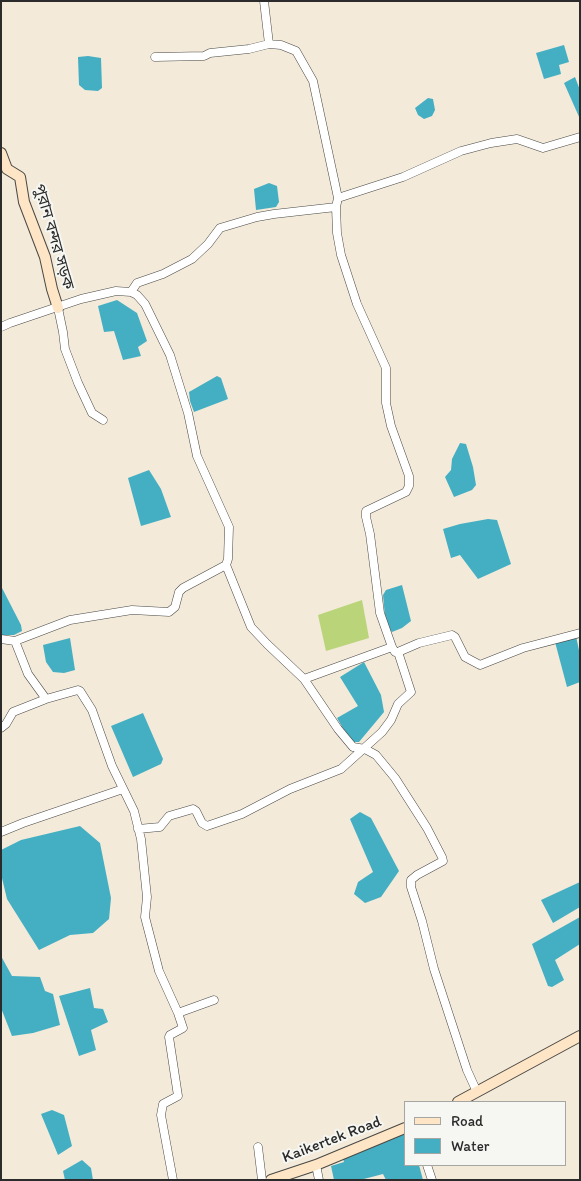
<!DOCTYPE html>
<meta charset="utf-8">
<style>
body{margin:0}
#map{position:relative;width:581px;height:1181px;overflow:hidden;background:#f3ead9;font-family:Itim,sans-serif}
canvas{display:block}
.frame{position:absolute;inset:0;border:2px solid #2b2b2b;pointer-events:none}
.legend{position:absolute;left:404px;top:1101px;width:162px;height:65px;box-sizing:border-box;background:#f6f6f2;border:1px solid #a5a5a2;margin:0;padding:6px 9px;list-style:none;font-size:15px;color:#2b2b2b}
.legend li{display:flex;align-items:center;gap:10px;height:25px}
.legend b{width:25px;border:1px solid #a5a5a2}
</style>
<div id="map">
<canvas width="581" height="1181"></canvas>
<div class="frame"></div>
<ul class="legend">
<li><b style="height:6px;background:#fde5c5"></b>Road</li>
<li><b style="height:14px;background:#44afc3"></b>Water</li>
</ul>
</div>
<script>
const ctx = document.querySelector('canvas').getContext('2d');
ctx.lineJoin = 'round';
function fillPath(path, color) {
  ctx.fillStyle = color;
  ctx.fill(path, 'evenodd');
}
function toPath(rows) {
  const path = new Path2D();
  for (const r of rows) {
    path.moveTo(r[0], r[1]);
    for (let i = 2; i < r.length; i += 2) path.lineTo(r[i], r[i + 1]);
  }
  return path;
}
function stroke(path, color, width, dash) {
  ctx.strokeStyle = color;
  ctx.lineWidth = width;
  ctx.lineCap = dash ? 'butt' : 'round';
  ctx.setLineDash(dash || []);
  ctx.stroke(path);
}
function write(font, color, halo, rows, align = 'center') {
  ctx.font = font + ' Itim,"Noto Sans Bengali",sans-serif';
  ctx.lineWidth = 4;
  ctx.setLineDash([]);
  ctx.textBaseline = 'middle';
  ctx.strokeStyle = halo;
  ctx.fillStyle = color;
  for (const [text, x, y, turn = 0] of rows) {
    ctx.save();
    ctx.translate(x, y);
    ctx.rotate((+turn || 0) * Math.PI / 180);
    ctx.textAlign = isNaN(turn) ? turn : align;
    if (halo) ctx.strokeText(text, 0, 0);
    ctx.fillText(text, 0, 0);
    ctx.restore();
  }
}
const green = toPath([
 [362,600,369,638,326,651,318,615]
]);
const water = toPath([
 [564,45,569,62,559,65,561,74,544,79,536,53],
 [88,56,101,58,102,88,98,91,85,90,79,85,78,57],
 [575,77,580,90,580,119,564,83],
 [428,98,433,99,435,110,432,116,424,119,418,115,415,108],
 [269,183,277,186,279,202,276,207,256,210,254,189],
 [117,300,137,313,147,341,138,347,141,356,123,360,114,331,104,332,98,306],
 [217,376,221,378,228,399,194,412,190,401,189,392],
 [460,443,466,444,473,467,476,485,472,490,454,497,445,477,451,470,452,459],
 [149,470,161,489,171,517,141,526,128,478],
 [488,519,497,520,511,564,478,579,460,555,451,558,443,529,460,524],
 [402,585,411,621,402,628,392,632,386,627,383,595,386,590],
 [1,586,21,625,22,631,14,635,1,635],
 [576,636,580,655,580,682,567,687,555,642],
 [70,638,75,670,64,673,53,672,46,662,43,645],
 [364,662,381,695,384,712,359,742,351,742,337,718,358,706,340,677],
 [143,713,163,759,161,764,133,777,111,726],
 [360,812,371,818,399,871,381,897,365,903,354,894,358,882,373,872,350,819],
 [80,826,100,843,111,898,109,919,93,933,70,935,39,950,7,899,1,874,1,850,21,840],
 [580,882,580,907,553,923,541,900],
 [580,917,580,944,555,960,564,980,552,987,548,986,532,944],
 [1,956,12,976,40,977,45,991,53,994,60,1025,33,1033,12,1036,1,1008],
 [90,988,94,1008,103,1009,108,1022,91,1030,96,1050,79,1056,59,996],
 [52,1110,64,1115,72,1146,58,1155,41,1114],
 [405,1132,405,1165,419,1165,423,1180,386,1180,383,1174,360,1180,334,1180,331,1166,344,1162,342,1156],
 [82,1160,91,1168,93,1180,65,1180,63,1171]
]);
const street = toPath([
 [264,1,269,44],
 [338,198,403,177,461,151,491,143,517,139,543,148,580,137],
 [58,308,63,332,65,349,78,383,92,413,103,420],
 [1,327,10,323,81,299,116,291,131,292,137,283,163,274,192,259,208,244,220,228,257,217,274,214,336,207],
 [226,565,251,627,267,644,304,679,338,729,353,747,365,749,376,755,395,778,427,828,442,857,443,861,417,875,411,880,411,887,422,921,434,969,467,1070,477,1092],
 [1,639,15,641,28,674,46,699,78,690,80,691,92,710,112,766,134,811,141,839,147,897,145,917,159,971,178,1013,214,1000],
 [15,641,70,620,132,610,169,612,175,607,179,592,183,588,226,565,228,559,229,527,197,456,188,413,170,355,145,304,137,295,131,292],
 [398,652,419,643,452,635,455,637,465,657,480,665,523,648,580,633],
 [304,679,392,647],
 [1,728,6,724,13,712,46,699],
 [138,829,160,827,169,816,193,809,196,811,202,823,207,826,242,814,290,789,341,769,382,732,391,720,398,704,411,692,398,652,395,652,392,647,380,613,370,534,366,517,366,511,406,492,409,486,409,476,391,426,386,403,386,368,357,304,341,255,337,233,336,207,338,198,313,81,296,51,281,45,269,44,249,49,210,53,204,56,155,57],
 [1,832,23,823,123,789],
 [258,1147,262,1180],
 [316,1165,319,1180],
 [427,1165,432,1180],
 [173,1180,161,1115,163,1104,178,1096,169,1037,170,1035,183,1028,178,1013]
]);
const secondary = toPath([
 [1,153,7,169,20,177,24,202,45,257,52,289,58,308],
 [458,1102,580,1036],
 [271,1180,316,1165,405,1128]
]);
const streetNames = [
 ["পুরান বন্দর সড়ক",53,237,74],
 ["Kaikertek Road",332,1140,-21]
];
fillPath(green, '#b9d479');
fillPath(water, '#44afc3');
stroke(street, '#494845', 9);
stroke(secondary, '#494845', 12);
stroke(street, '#fff', 8);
stroke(secondary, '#fde5c5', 10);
write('16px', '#2b2b2b', '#f6f6f2', streetNames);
</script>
